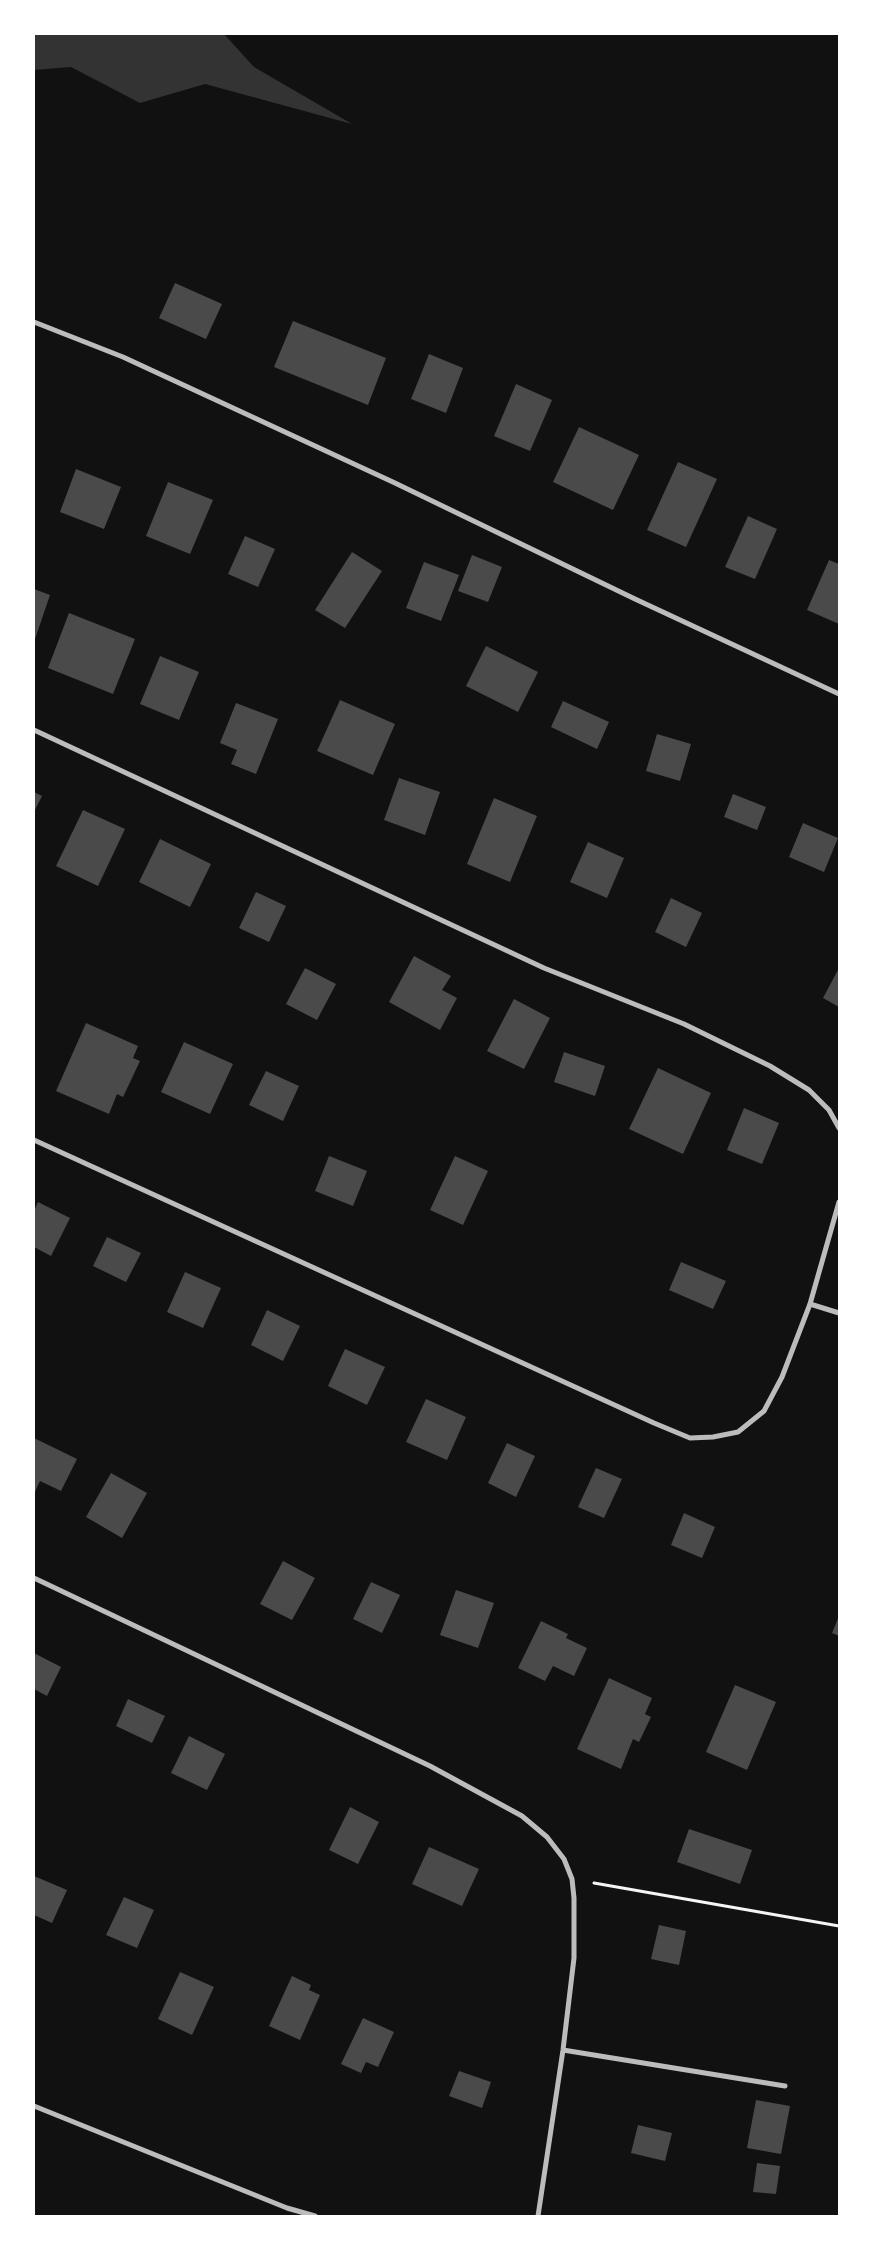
<!DOCTYPE html>
<style>
body{margin:0}
#map{position:relative;width:873px;height:2250px;overflow:hidden;background:#111;font-family:"Nunito Sans",sans-serif}
canvas{display:block}
.frame{position:absolute;inset:0;border:35px solid #fff;pointer-events:none}
</style>
<div id="map">
<canvas width="873" height="2250"></canvas>
<div class="frame"></div>
</div>
<script>
const ctx = document.querySelector('canvas').getContext('2d');
ctx.lineJoin = 'round';
function fillPath(path, color) {
  ctx.fillStyle = color;
  ctx.fill(path, 'evenodd');
}
function toPath(rows) {
  const path = new Path2D();
  for (const r of rows) {
    path.moveTo(r[0], r[1]);
    for (let i = 2; i < r.length; i += 2) path.lineTo(r[i], r[i + 1]);
  }
  return path;
}
function stroke(path, color, width, dash) {
  ctx.strokeStyle = color;
  ctx.lineWidth = width;
  ctx.lineCap = dash ? 'butt' : 'round';
  ctx.setLineDash(dash || []);
  ctx.stroke(path);
}
const water = toPath([
 [34,34,224,34,254,67,352,124,205,84,140,103,71,67,34,70]
]);
const building = toPath([
 [175,283,222,304,206,339,159,318],
 [293,321,386,358,368,405,274,367],
 [429,354,463,368,446,413,411,399],
 [516,384,552,400,530,451,494,436],
 [579,427,639,455,613,510,553,482],
 [678,462,717,479,686,547,647,530],
 [76,469,121,487,104,529,60,512],
 [168,482,213,500,190,554,146,536],
 [748,516,777,529,755,579,725,567],
 [245,536,275,549,258,587,228,574],
 [352,552,382,571,345,628,315,610],
 [472,555,502,567,488,602,458,591],
 [829,560,839,564,839,624,807,610],
 [424,562,459,575,441,621,406,608],
 [34,589,50,595,34,642],
 [69,613,135,639,113,694,48,668],
 [486,646,538,672,518,712,466,686],
 [160,656,199,672,179,720,140,704],
 [340,700,395,724,373,775,317,751],
 [563,701,609,722,597,749,551,727],
 [236,703,278,719,256,774,231,764,237,750,220,743],
 [657,734,691,744,680,781,646,771],
 [399,778,440,792,425,835,384,820],
 [34,792,42,796,34,812],
 [733,794,766,807,757,830,724,817],
 [494,798,537,816,510,882,467,864],
 [83,810,125,829,98,886,56,866],
 [803,823,838,838,824,872,789,857],
 [160,839,211,864,190,907,139,882],
 [588,842,624,858,607,898,570,882],
 [256,892,286,906,269,942,239,928],
 [671,898,702,913,686,947,655,932],
 [414,956,451,976,442,990,457,998,440,1030,389,1002],
 [305,968,336,984,317,1020,286,1004],
 [839,968,839,1007,823,998],
 [514,999,550,1018,524,1069,487,1051],
 [86,1023,138,1046,133,1058,140,1061,123,1097,117,1094,109,1114,56,1091],
 [184,1042,233,1064,210,1114,161,1092],
 [564,1052,605,1066,595,1096,554,1082],
 [658,1068,711,1093,683,1154,629,1129],
 [266,1071,299,1086,283,1121,249,1105],
 [744,1108,779,1123,762,1164,727,1150],
 [329,1156,367,1171,353,1206,315,1191],
 [455,1156,488,1171,463,1225,430,1210],
 [38,1202,70,1218,51,1256,34,1247,34,1211],
 [107,1237,141,1253,126,1282,93,1266],
 [681,1262,726,1281,713,1309,669,1290],
 [185,1272,221,1288,203,1328,167,1312],
 [267,1310,300,1326,283,1361,251,1345],
 [345,1349,385,1367,367,1405,328,1386],
 [426,1399,466,1417,447,1460,406,1442],
 [34,1438,77,1459,61,1491,40,1481,34,1494],
 [507,1443,535,1456,516,1497,488,1483],
 [596,1468,622,1479,604,1518,578,1507],
 [111,1473,147,1493,122,1538,86,1517],
 [684,1513,715,1527,702,1558,671,1545],
 [283,1561,315,1578,292,1620,260,1604],
 [371,1582,400,1595,382,1633,353,1619],
 [456,1590,494,1603,478,1648,440,1635],
 [839,1616,839,1636,832,1633],
 [541,1621,568,1634,566,1638,587,1648,574,1676,553,1666,545,1681,518,1668],
 [34,1653,61,1667,47,1696,34,1689],
 [609,1678,652,1698,645,1714,651,1717,639,1742,633,1739,621,1769,577,1749],
 [735,1685,776,1702,747,1770,706,1752],
 [128,1699,165,1716,152,1743,116,1726],
 [189,1736,225,1754,207,1790,171,1773],
 [350,1807,379,1822,358,1864,329,1850],
 [689,1829,752,1850,740,1884,677,1862],
 [429,1847,479,1869,462,1906,412,1884],
 [34,1876,67,1890,52,1923,34,1915],
 [124,1897,154,1910,137,1948,106,1935],
 [659,1925,686,1931,679,1965,651,1959],
 [180,1972,214,1987,192,2035,158,2019],
 [292,1976,311,1985,309,1990,320,1995,300,2040,269,2026],
 [363,2018,394,2032,378,2067,366,2062,361,2073,341,2064],
 [459,2071,491,2082,482,2108,449,2096],
 [756,2100,790,2106,781,2154,747,2148],
 [638,2125,672,2133,665,2161,631,2153],
 [757,2163,780,2166,776,2194,753,2192]
]);
const path = toPath([
 [594,1883,839,1926]
]);
const minor = toPath([
 [34,322,123,357,395,483,635,599,839,694],
 [34,730,544,968,684,1024,770,1066,809,1090,829,1110,839,1128],
 [34,1140,654,1423,690,1438,713,1437,738,1432,764,1411,782,1377,810,1304,839,1202],
 [810,1304,839,1313],
 [34,1578,430,1766,522,1816,547,1837,564,1859,572,1879,574,1898,574,1958,563,2050,538,2216],
 [563,2050,785,2086],
 [34,2106,287,2208,315,2216]
]);
fillPath(water, '#333');
fillPath(building, '#4a4a4a');
stroke(path, '#f5f5f5', 3);
stroke(minor, '#bcbcbc', 5);
</script>
